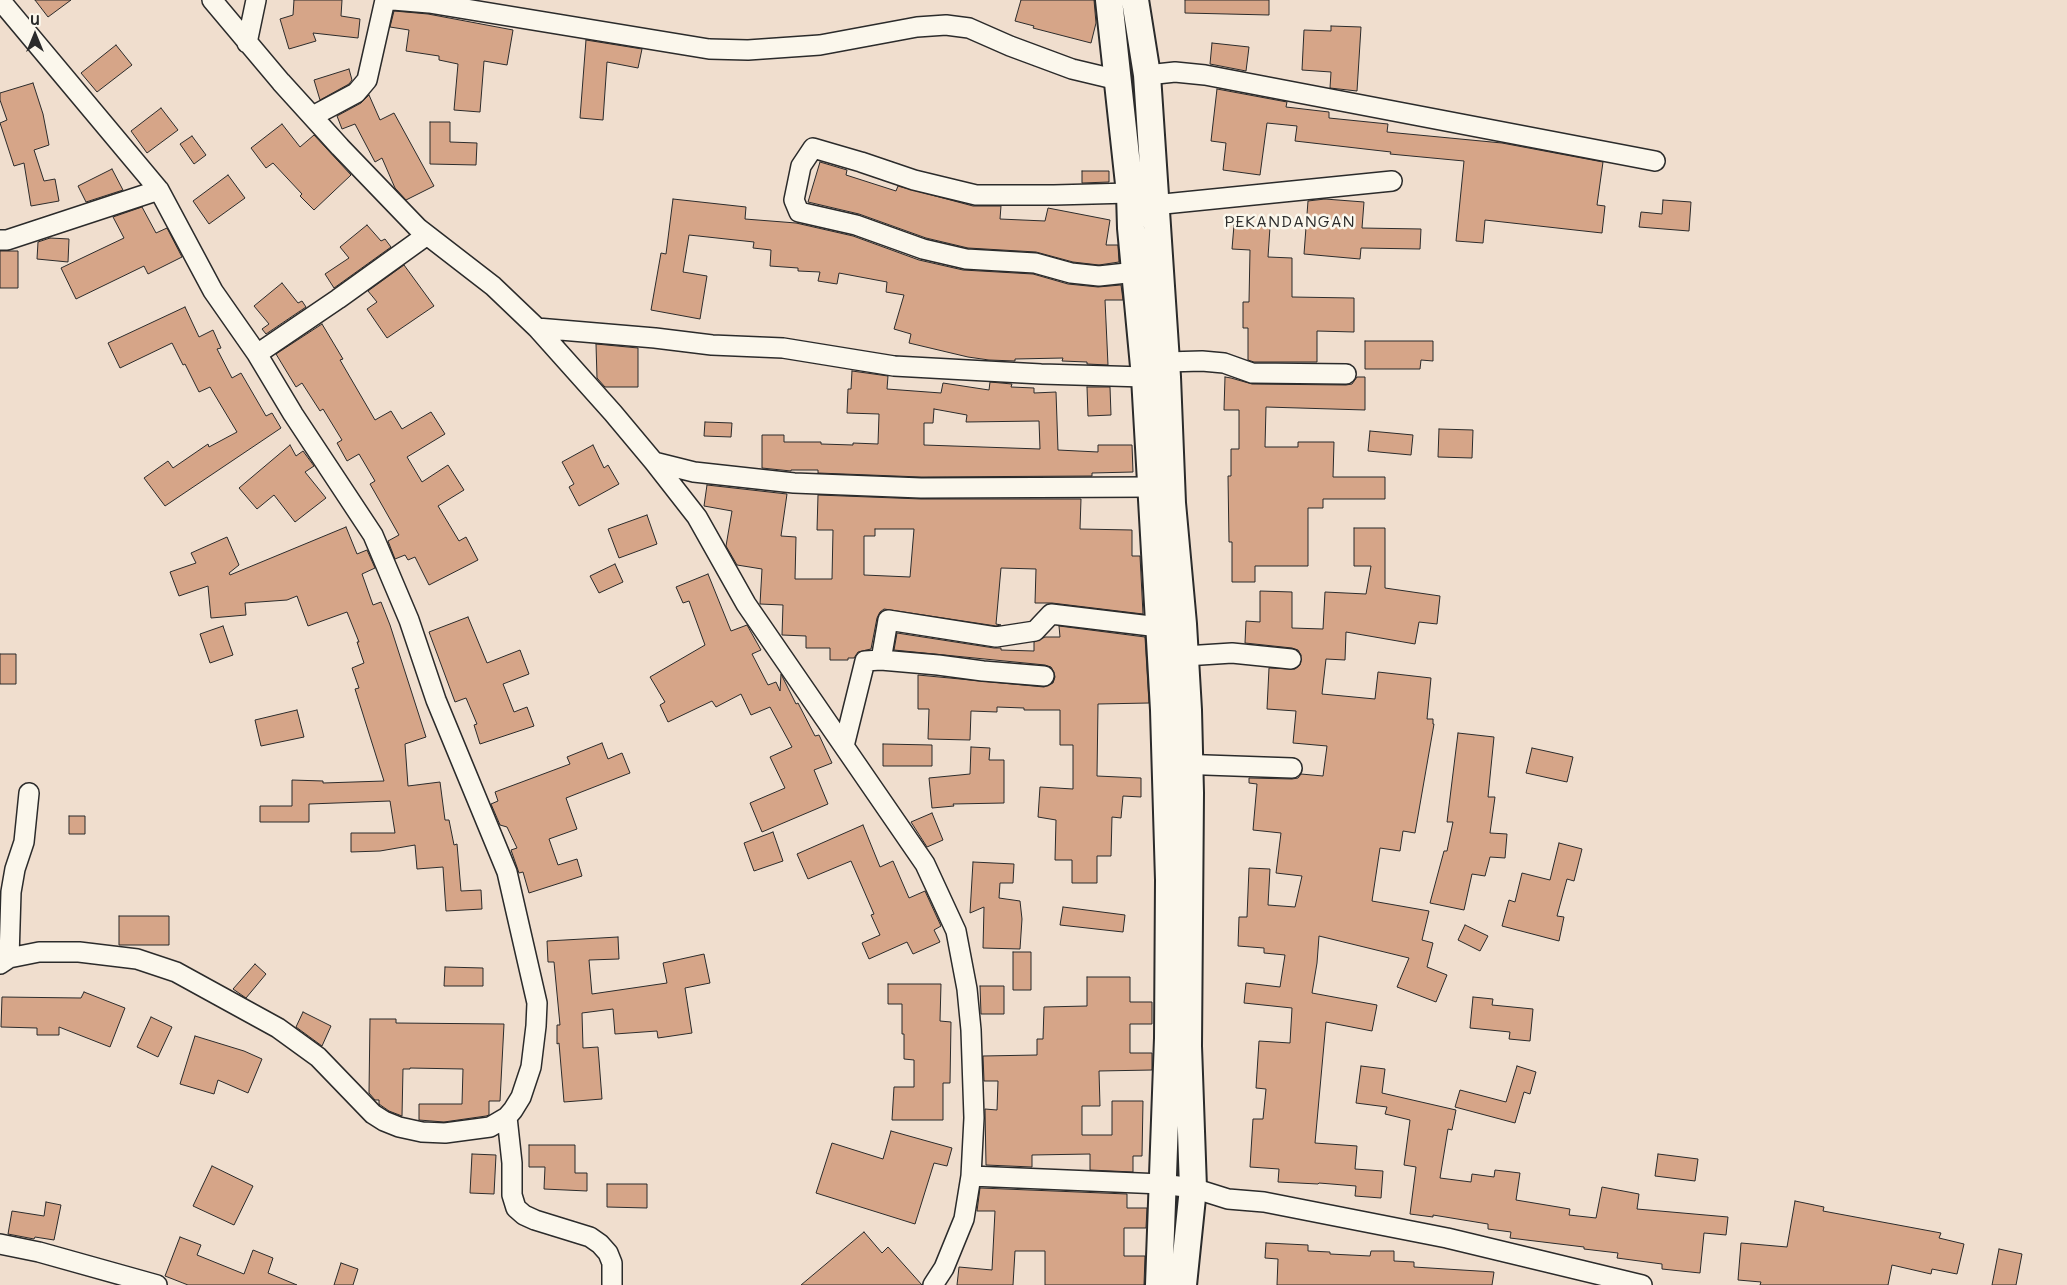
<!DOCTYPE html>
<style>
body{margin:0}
#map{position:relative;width:2067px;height:1285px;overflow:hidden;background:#f0dece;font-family:Mali,sans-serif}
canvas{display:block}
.north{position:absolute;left:10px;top:10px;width:50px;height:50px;-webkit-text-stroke:4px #fbf7ec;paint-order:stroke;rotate:0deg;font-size:14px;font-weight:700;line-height:20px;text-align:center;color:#2b2b2b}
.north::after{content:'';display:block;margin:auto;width:18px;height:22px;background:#2b2b2b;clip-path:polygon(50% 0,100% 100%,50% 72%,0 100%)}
</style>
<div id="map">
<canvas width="2067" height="1285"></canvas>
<div class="north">U</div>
</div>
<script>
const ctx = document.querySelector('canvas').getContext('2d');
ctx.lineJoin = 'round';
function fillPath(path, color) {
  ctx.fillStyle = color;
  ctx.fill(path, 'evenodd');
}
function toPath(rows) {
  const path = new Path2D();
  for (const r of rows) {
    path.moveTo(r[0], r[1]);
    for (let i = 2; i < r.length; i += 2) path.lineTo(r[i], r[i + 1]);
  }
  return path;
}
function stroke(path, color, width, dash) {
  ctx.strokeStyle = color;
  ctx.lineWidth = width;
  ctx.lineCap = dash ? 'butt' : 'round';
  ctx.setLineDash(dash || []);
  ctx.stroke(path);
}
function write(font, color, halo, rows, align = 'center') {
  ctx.font = font + ' Mali,sans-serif';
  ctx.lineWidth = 5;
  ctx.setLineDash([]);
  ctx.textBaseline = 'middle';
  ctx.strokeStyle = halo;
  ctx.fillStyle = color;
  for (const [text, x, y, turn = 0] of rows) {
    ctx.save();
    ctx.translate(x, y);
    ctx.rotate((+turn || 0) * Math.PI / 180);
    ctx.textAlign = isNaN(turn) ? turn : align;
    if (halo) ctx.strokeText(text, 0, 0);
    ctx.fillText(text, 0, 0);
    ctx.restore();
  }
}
const building = toPath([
 [35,0,71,0,48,17,35,0],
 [294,0,342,0,341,16,360,19,358,38,313,33,316,41,289,49,280,19,293,15,294,0],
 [1021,0,1094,0,1096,23,1091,43,1033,28,1034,26,1015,21,1021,0],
 [1185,0,1269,0,1269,15,1185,13,1185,0],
 [394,11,428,14,513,30,507,65,484,61,480,112,454,110,458,64,439,60,439,56,406,51,409,30,390,27,394,11],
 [1331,26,1361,27,1357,91,1330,88,1331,72,1302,70,1304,30,1331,31,1331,26],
 [586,40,642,49,638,68,607,62,603,120,580,118,586,40],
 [1212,43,1249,47,1246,71,1210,64,1212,43],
 [116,45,132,65,97,92,81,73,116,45],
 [349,69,352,80,349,84,320,100,314,80,349,69],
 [33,83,43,114,49,145,34,150,44,181,55,179,59,201,31,206,24,163,14,166,0,123,7,120,0,100,0,93,33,83],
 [1217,89,1287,102,1286,107,1329,112,1329,118,1388,124,1387,132,1502,143,1603,162,1597,205,1605,206,1602,233,1485,220,1483,243,1456,241,1464,161,1390,154,1391,152,1295,141,1297,126,1267,123,1260,175,1223,170,1226,143,1211,141,1217,89],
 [369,95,380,120,394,113,434,186,406,200,395,188,382,158,375,162,355,124,342,129,337,116,361,103,369,95],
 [161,108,178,130,147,153,131,131,161,108],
 [430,122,450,122,450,142,477,143,476,165,430,164,430,122],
 [282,124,300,147,314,135,351,175,314,210,300,196,302,194,273,163,266,168,251,148,282,124],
 [192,136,206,155,194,164,180,144,192,136],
 [820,162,847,170,846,175,896,191,898,186,973,206,1001,206,1000,219,1045,221,1048,208,1110,220,1106,245,1118,245,1119,262,1099,265,1073,262,1036,252,968,248,926,238,859,214,808,202,820,162],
 [112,169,123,190,86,202,78,186,112,169],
 [1082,171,1109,171,1109,182,1082,183,1082,171],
 [228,175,245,198,209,224,193,201,228,175],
 [673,199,746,207,745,219,796,223,853,236,919,260,963,270,1033,274,1068,284,1098,287,1121,285,1123,300,1105,300,1108,365,1087,364,1087,362,1062,361,1063,358,1015,359,1015,361,989,360,968,357,909,343,911,334,894,329,904,295,886,292,887,282,839,273,837,284,818,281,820,272,798,271,798,268,770,266,771,250,753,248,754,242,689,235,683,272,707,276,700,319,651,310,661,253,666,254,673,199],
 [1325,199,1364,202,1362,228,1421,229,1420,249,1361,248,1360,259,1304,254,1308,201,1325,199],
 [1663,200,1691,202,1689,231,1639,227,1641,212,1662,214,1663,200],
 [142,207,156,233,167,228,182,257,148,274,144,266,76,299,61,268,124,238,113,217,142,207],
 [367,225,381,241,385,239,391,247,334,288,325,274,349,258,340,247,367,225],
 [1234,225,1270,227,1268,257,1292,258,1292,297,1354,298,1354,332,1317,331,1317,362,1254,362,1248,360,1248,328,1243,328,1243,302,1249,302,1250,250,1232,249,1234,225],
 [50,238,69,239,68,262,37,259,38,242,50,238],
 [0,251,18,251,18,288,0,288,0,251],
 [404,265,434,306,387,338,367,309,377,302,368,291,404,265],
 [282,283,298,303,302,301,306,307,266,334,262,329,269,324,254,306,282,283],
 [185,307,199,337,213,330,221,348,217,349,232,378,241,373,266,416,272,413,281,428,165,506,144,478,168,461,173,468,208,444,209,447,237,432,210,387,199,392,185,364,183,365,172,343,120,368,108,343,185,307],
 [322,324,343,359,340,360,375,420,391,411,402,429,431,412,445,434,407,457,422,482,448,465,464,490,438,506,459,541,466,537,478,560,429,585,415,557,408,560,405,555,395,559,388,541,399,535,370,484,375,481,359,454,347,461,337,443,342,440,323,409,320,411,302,383,296,387,276,354,322,324],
 [1365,341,1433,341,1433,361,1421,360,1420,369,1365,369,1365,341],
 [596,344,638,348,638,387,605,387,597,378,596,344],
 [852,371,888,376,887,389,941,393,943,383,989,390,990,382,1012,384,1011,387,1034,388,1034,393,1056,392,1058,450,1098,452,1098,445,1132,445,1133,472,1092,473,1092,476,921,477,818,473,818,470,791,470,791,471,762,468,762,435,784,435,784,442,821,442,821,444,853,445,853,443,878,444,879,414,847,413,848,389,851,389,852,371],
 [934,409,967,415,966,422,1039,421,1040,449,924,445,924,423,933,423,934,409],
 [1225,377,1231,378,1252,384,1346,385,1352,384,1357,377,1365,377,1365,410,1266,407,1265,447,1298,447,1298,442,1334,442,1333,477,1385,477,1385,499,1323,499,1323,508,1308,508,1308,566,1255,566,1255,582,1232,582,1232,542,1229,542,1228,476,1231,476,1231,449,1239,449,1239,410,1224,410,1225,377],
 [1087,387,1110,387,1111,415,1088,416,1087,387],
 [705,422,732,423,731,437,704,436,705,422],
 [1439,429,1473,430,1472,458,1438,457,1439,429],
 [1370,431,1413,435,1411,455,1368,451,1370,431],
 [290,445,296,456,303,451,314,466,305,472,326,498,295,522,274,495,257,509,239,488,290,445],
 [593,445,604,468,608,465,619,484,579,506,569,487,574,484,562,462,593,445],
 [707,485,787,494,781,536,796,537,795,579,832,579,833,530,817,530,818,495,921,499,1081,499,1080,529,1132,530,1132,556,1140,556,1143,614,1052,603,1035,603,1036,569,1001,568,996,624,1001,625,996,626,884,609,880,612,877,618,871,649,858,652,854,658,848,658,848,660,830,660,830,648,806,648,806,636,782,635,783,605,760,604,762,569,737,565,726,546,732,511,704,506,707,485],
 [875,529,914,529,910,577,864,575,864,536,875,536,875,529],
 [647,515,657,544,619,558,608,529,647,515],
 [346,527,357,554,367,550,375,568,362,574,373,605,381,602,390,625,426,737,405,744,408,786,440,782,445,820,449,820,454,845,457,844,461,891,481,890,482,909,446,911,443,867,417,869,415,845,380,851,351,852,351,833,395,833,390,801,309,804,309,822,260,822,260,806,292,806,292,780,323,781,323,783,384,781,355,689,359,688,352,668,364,663,357,642,359,642,347,612,308,626,297,596,287,600,245,603,246,615,211,618,208,586,179,596,170,572,196,563,191,553,227,537,239,565,229,573,230,575,346,527],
 [1354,528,1385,528,1385,588,1440,596,1437,624,1419,622,1415,644,1346,632,1345,660,1326,659,1322,694,1375,699,1378,672,1431,678,1427,719,1433,719,1433,724,1434,724,1415,833,1403,831,1400,851,1380,848,1372,901,1429,911,1422,940,1433,943,1427,967,1447,975,1436,1002,1397,987,1409,958,1319,936,1317,963,1312,993,1377,1005,1372,1031,1326,1022,1315,1143,1357,1146,1355,1169,1383,1171,1381,1198,1355,1196,1356,1186,1319,1183,1318,1184,1278,1182,1279,1169,1250,1167,1253,1119,1263,1119,1266,1089,1256,1088,1259,1041,1290,1043,1292,1008,1244,1003,1246,983,1280,987,1285,955,1264,953,1264,948,1238,946,1239,917,1247,917,1249,868,1270,869,1268,905,1295,907,1302,876,1276,873,1281,833,1253,830,1257,784,1249,783,1249,778,1292,779,1298,778,1301,774,1323,776,1327,746,1293,743,1296,711,1267,709,1269,668,1295,669,1300,665,1301,655,1298,650,1292,648,1245,643,1246,621,1260,622,1260,591,1292,592,1292,628,1323,629,1325,592,1366,594,1371,566,1354,566,1354,528],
 [615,564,623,582,599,593,590,576,615,564],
 [708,574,731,631,747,625,761,650,752,654,768,685,776,682,780,691,781,674,796,704,798,703,815,736,819,735,832,763,814,770,828,804,762,832,750,803,785,788,770,757,792,747,770,707,751,715,741,694,716,707,712,701,668,722,660,705,665,702,650,677,705,645,689,601,683,603,676,587,708,574],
 [468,617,487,663,520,650,529,674,503,684,514,712,527,707,534,726,480,744,474,725,477,724,466,698,455,702,429,632,468,617],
 [223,626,233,655,210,663,200,634,223,626],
 [1059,626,1145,637,1149,703,1098,704,1097,776,1141,778,1141,797,1123,796,1121,818,1112,817,1111,856,1097,856,1097,883,1072,883,1072,860,1055,860,1056,820,1038,817,1040,787,1073,789,1073,745,1060,745,1060,710,1024,710,1024,708,997,707,997,712,971,711,970,740,928,739,929,709,918,709,918,675,1044,687,1053,683,1055,677,1054,672,1051,667,1045,665,894,650,897,633,994,648,1001,648,1001,650,1034,651,1034,642,1045,637,1060,637,1059,626],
 [0,654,16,654,16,684,0,684,0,654],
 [297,710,304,737,261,746,255,720,297,710],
 [1458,733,1494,737,1488,797,1495,797,1490,833,1507,834,1505,858,1490,857,1485,876,1472,874,1464,910,1430,903,1444,851,1447,851,1453,822,1447,822,1458,733],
 [602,743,608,759,622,753,630,773,566,798,577,829,549,839,558,865,577,859,582,876,529,893,523,872,519,873,511,850,517,848,507,827,500,825,491,804,498,801,495,792,570,764,567,757,602,743],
 [883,744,932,745,932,766,883,766,883,744],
 [971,747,990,748,989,760,1004,760,1004,803,953,804,954,806,932,808,929,778,970,774,971,747],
 [1532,748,1573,757,1567,782,1526,773,1532,748],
 [932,813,943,840,927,847,911,822,932,813],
 [69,816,85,816,85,834,69,834,69,816],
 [863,825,880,867,893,861,909,898,925,891,941,926,934,930,940,942,913,954,907,942,869,959,862,943,880,935,871,915,874,914,851,861,808,879,797,854,863,825],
 [773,832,783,861,754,871,744,843,773,832],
 [1559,843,1582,849,1574,881,1567,879,1557,916,1564,917,1559,941,1502,926,1509,900,1515,902,1522,873,1550,880,1559,843],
 [973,862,1014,864,1013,883,1000,883,999,898,1020,901,1022,919,1020,949,983,948,984,907,970,913,973,862],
 [1063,907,1125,915,1123,932,1060,925,1063,907],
 [119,916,169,916,169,945,119,945,119,916],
 [1465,925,1488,936,1480,951,1458,940,1465,925],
 [618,937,619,959,589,960,592,994,667,983,663,963,704,954,710,983,685,988,692,1033,658,1038,657,1031,615,1034,613,1009,582,1013,583,1048,598,1047,602,1099,564,1102,559,1043,557,1044,557,1025,560,1025,554,962,548,962,547,941,618,937],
 [1013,952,1031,952,1031,990,1013,990,1013,952],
 [255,964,266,974,246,998,233,989,255,964],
 [445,967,483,968,483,986,444,986,445,967],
 [1087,977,1130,977,1130,1002,1152,1002,1152,1024,1130,1024,1130,1053,1152,1053,1152,1070,1099,1071,1100,1106,1082,1106,1082,1135,1112,1135,1112,1101,1143,1101,1142,1156,1133,1156,1133,1172,1090,1170,1090,1154,1032,1155,1032,1167,986,1165,985,1109,997,1110,998,1081,984,1081,983,1056,1037,1055,1037,1039,1043,1039,1044,1007,1087,1006,1087,977],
 [888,984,941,984,940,1021,951,1022,950,1083,943,1083,943,1120,892,1120,894,1087,914,1087,914,1060,904,1059,904,1034,902,1034,902,1004,888,1004,888,984],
 [980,986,1004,986,1004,1014,981,1014,980,986],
 [84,992,125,1008,110,1047,59,1027,59,1035,37,1035,37,1028,1,1027,2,997,81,998,84,992],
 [1473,997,1493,999,1492,1005,1533,1009,1530,1041,1509,1039,1510,1032,1470,1028,1473,997],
 [303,1012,331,1026,322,1046,296,1027,303,1012],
 [151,1017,172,1027,158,1057,137,1047,151,1017],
 [370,1019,396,1019,396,1023,504,1024,500,1101,489,1101,489,1115,486,1116,444,1122,419,1120,419,1104,462,1104,463,1069,410,1068,410,1069,403,1069,402,1116,389,1111,379,1104,379,1100,375,1100,369,1093,370,1019],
 [195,1036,244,1051,262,1059,248,1093,218,1080,214,1094,180,1084,195,1036],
 [1361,1066,1385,1069,1382,1093,1456,1110,1452,1130,1448,1129,1440,1178,1471,1182,1472,1174,1494,1177,1495,1170,1520,1173,1516,1200,1570,1209,1569,1215,1596,1218,1602,1187,1639,1194,1637,1209,1728,1217,1726,1235,1704,1233,1700,1273,1662,1269,1662,1264,1617,1258,1618,1253,1584,1249,1584,1247,1510,1238,1511,1232,1488,1229,1488,1224,1433,1215,1433,1217,1410,1214,1416,1167,1404,1165,1410,1120,1385,1114,1387,1107,1356,1103,1361,1066],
 [1517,1066,1536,1072,1530,1094,1524,1092,1515,1123,1455,1107,1460,1090,1506,1102,1517,1066],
 [891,1131,952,1148,947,1166,934,1163,915,1224,816,1193,832,1143,883,1159,891,1131],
 [529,1145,575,1145,575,1173,587,1173,587,1191,544,1189,545,1167,529,1167,529,1145],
 [472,1154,496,1155,494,1194,470,1193,472,1154],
 [1658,1154,1698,1159,1695,1181,1655,1176,1658,1154],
 [212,1166,253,1186,234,1225,193,1206,212,1166],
 [607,1184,647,1184,647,1208,607,1207,607,1184],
 [980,1188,1127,1194,1127,1208,1147,1208,1146,1228,1124,1228,1124,1256,1145,1256,1144,1285,1045,1285,1045,1251,1015,1251,1013,1285,957,1285,959,1267,992,1270,995,1211,977,1211,980,1188],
 [1795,1201,1824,1207,1823,1211,1941,1233,1939,1238,1964,1244,1957,1274,1932,1269,1931,1274,1892,1265,1888,1285,1760,1285,1761,1282,1738,1280,1741,1243,1787,1247,1795,1201],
 [46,1202,61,1205,54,1240,35,1237,34,1239,8,1234,12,1211,44,1216,46,1202],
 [864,1232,882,1253,888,1247,922,1285,801,1285,864,1232],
 [180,1237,201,1245,197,1255,244,1274,253,1250,273,1258,268,1273,297,1285,188,1285,165,1276,180,1237],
 [1266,1243,1308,1245,1308,1251,1330,1252,1330,1254,1370,1256,1371,1251,1394,1251,1394,1261,1414,1262,1414,1267,1494,1272,1492,1285,1277,1285,1278,1259,1265,1258,1266,1243],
 [1999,1249,2022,1254,2016,1285,1992,1285,1999,1249],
 [341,1263,358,1269,353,1285,334,1285,341,1263]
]);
const minor = toPath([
 [212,0,281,82,340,147,418,228,493,286,537,328,613,413,654,462,697,517,746,604,925,864,956,931,967,989,971,1030,974,1118,971,1176,964,1219,944,1268,933,1285],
 [393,0,429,3,709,49,748,50,820,45,917,27,946,25,969,28,1010,46,1072,69,1118,80],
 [247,43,256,0],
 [1147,75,1175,72,1205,75,1655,161],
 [313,116,356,93,367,80,385,0],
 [1130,193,1054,195,976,195,914,180,861,162,813,148,801,166,794,200,799,212,856,225,923,249,966,259,1035,263,1071,273,1099,276,1136,272],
 [1154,205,1392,181],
 [0,240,7,240,159,190],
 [537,328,655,338,712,345,783,348,894,366,1041,374,1145,377],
 [257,354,338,299,427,235],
 [1166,362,1202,361,1224,363,1252,373,1346,374],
 [654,462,694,472,794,483,921,488,1152,487],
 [1185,656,1232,653,1291,659],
 [881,660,888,620,996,637,1035,631,1051,614,1159,627],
 [844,746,865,661,881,660,938,665,983,671,1044,676],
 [1177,764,1292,768],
 [9,958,11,892,15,869,24,842,29,793],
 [0,964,9,958,39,952,79,952,137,959,176,972,278,1028,318,1057,373,1114,384,1121,399,1127,422,1132,445,1133,490,1127,507,1117,513,1110,521,1097,531,1067,536,1026,537,1003,507,872,436,700,409,620,373,535,293,414,257,354,213,291,159,190,0,0],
 [507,1117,512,1163,512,1195,516,1208,524,1215,535,1220,590,1237,600,1244,608,1253,612,1263,612,1285],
 [971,1176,1162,1184,1193,1188,1228,1199,1264,1202,1447,1238,1642,1285],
 [0,1244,39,1252,157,1285]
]);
const secondary = toPath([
 [1109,0,1130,193,1131,228,1145,377,1164,710,1169,880,1168,1038,1159,1285],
 [1135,0,1147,75,1167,377,1172,503,1183,624,1188,710,1190,793,1188,1046,1193,1188,1183,1285]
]);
const quarterNames = [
 ["PEKANDANGAN",1290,222]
];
fillPath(building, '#d6a588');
stroke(building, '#2b2b2b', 1);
stroke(minor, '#2b2b2b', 22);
stroke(secondary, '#2b2b2b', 30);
stroke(minor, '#fbf7ec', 19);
stroke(secondary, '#fbf7ec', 26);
ctx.letterSpacing = '1px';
write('16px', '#2b2b2b', '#fbf7ec', quarterNames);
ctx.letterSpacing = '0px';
</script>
